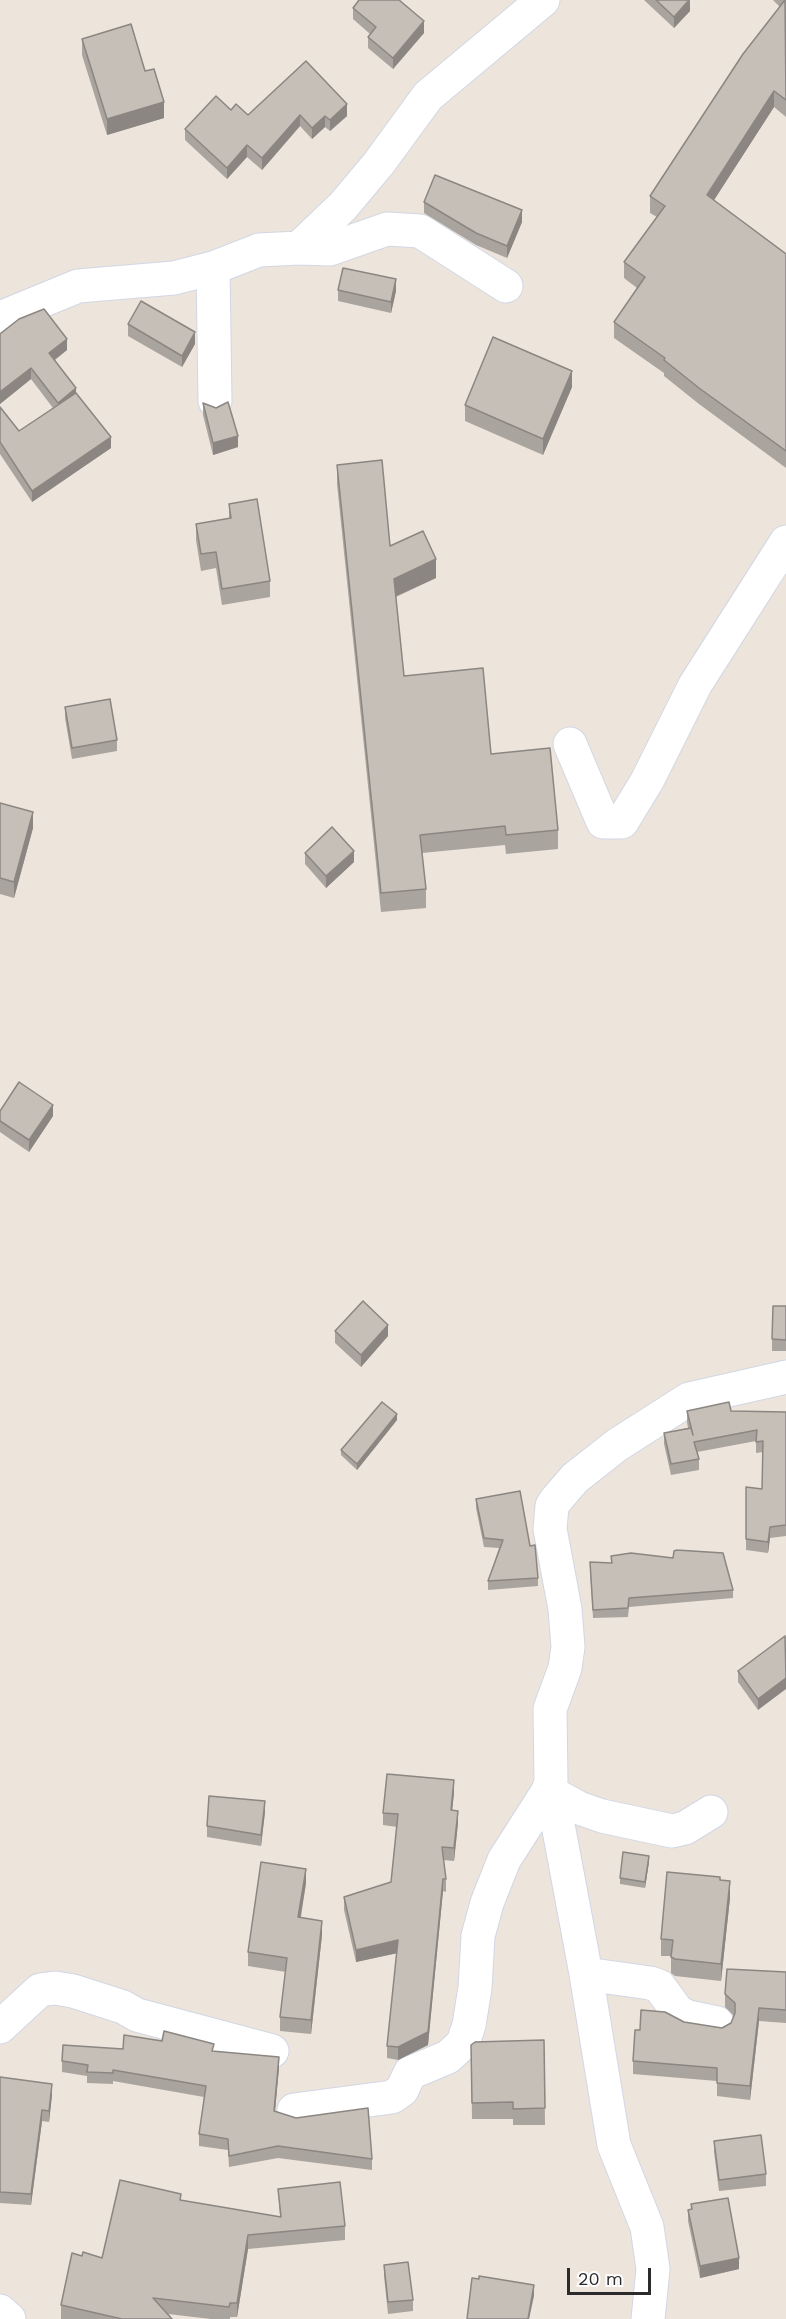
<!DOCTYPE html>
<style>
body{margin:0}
#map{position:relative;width:786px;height:2319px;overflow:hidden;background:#ede4dc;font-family:"Work Sans",sans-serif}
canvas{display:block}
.scale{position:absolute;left:567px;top:2268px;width:84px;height:27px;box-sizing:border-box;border:3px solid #2b2b2b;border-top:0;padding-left:8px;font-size:18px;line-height:21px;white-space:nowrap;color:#2b2b2b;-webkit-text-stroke:4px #fff;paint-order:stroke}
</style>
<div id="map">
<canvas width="786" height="2319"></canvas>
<div class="scale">20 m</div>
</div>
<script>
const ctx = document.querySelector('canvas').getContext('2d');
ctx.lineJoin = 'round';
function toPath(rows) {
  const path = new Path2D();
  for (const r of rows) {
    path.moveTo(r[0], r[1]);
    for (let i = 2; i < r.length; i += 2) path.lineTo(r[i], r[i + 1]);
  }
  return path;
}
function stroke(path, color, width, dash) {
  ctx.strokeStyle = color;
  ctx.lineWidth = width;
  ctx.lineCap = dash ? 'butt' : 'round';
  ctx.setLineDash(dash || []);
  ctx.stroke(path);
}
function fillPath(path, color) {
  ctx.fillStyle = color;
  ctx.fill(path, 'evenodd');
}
const minor = toPath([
 [299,248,330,249,387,229,420,231,506,286],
 [213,268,215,401],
 [0,318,78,286,174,278,213,268,259,250,299,248,343,206,379,163,428,96,543,0],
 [570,744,603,822,622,822,647,781,695,685,786,542],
 [548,1791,559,1830,586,1974,650,1983,659,1986,678,2012,688,2017,717,2023],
 [548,1791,579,1808,602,1816,672,1831,685,1828,711,1812],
 [586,1974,614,2145,647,2227,653,2269,648,2319],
 [0,2027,40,1990,55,1988,73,1991,123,2007,137,2015,272,2051],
 [294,2110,392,2097,402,2090,410,2073,448,2057,463,2043,469,2025,475,1988,478,1936,487,1903,504,1860,548,1791,551,1781,550,1709,565,1668,568,1647,565,1609,550,1529,552,1506,556,1500,575,1478,617,1445,689,1399,786,1377],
 [0,2311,9,2319]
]);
const wall = toPath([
 [644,0,690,0,690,11,674,28],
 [773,0,786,0,786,117,774,107,714,200,786,254,786,468,699,404,664,376,664,373,614,338,614,322,637,288,624,278,624,262,657,217,650,213,650,196,780,7],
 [353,8,424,33,393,69,368,48,368,37,370,34,353,19],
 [82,39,145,71,164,118,107,135,82,55],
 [231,110,248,115,347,116,330,131,325,127,312,139,300,126,262,170,247,157,227,179,185,140,185,129],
 [424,202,522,222,507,258,476,245,424,213],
 [338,290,396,291,391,313,338,301],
 [128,324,195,344,182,367,128,336],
 [0,334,67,350,55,360,111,448,32,502,0,454,0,407,19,431,53,408,31,379,0,404],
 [572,387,543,455,465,421,465,405],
 [203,403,238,447,213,455,203,415],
 [337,465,390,546,436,578,396,597,404,676,491,754,558,830,558,849,506,854,505,845,422,853,426,889,426,908,381,912,337,484],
 [229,504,270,581,270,597,222,605,216,568,201,571,196,540,196,524,229,519],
 [65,707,117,740,117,751,72,759,65,718],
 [0,803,33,828,14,898,0,894],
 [305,853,354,862,326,888,305,864],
 [0,1111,53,1116,29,1152,0,1132],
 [786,1306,786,1351,772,1351,772,1339],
 [335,1331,388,1336,361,1367,335,1343],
 [687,1411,786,1412,786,1536,770,1538,768,1553,746,1550,746,1487,762,1489,763,1452,756,1453,756,1441,697,1452,699,1459,699,1470,671,1475,664,1444,664,1433,688,1428,687,1422],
 [397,1420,357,1470,341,1455,341,1450],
 [476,1499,530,1546,538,1578,538,1586,488,1590,488,1581,499,1548,484,1547,476,1508],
 [611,1556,733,1590,733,1598,629,1607,628,1617,593,1618,590,1571,611,1563],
 [786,1637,758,1710,738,1682,738,1671],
 [454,1793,452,1810,458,1823,454,1861,443,1860,446,1879,446,1892,443,1891,428,2045,398,2060,387,2058,387,2046,397,1953,356,1962,344,1910,344,1897,391,1882,397,1827,383,1825,383,1813],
 [265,1812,261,1846,207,1837,207,1826],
 [649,1862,645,1888,620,1884,620,1878],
 [720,1880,730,1898,721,1981,675,1976,671,1973,671,1956,661,1956,661,1939],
 [306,1883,301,1917,322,1935,311,2034,280,2031,280,2017,286,1972,248,1966,248,1952],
 [786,1972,786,2023,759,2021,750,2100,717,2096,717,2081,633,2074,633,2061,640,2030,684,2022,722,2028,731,2023,734,2016,725,2007,725,1994],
 [544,2040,545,2125,513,2125,513,2119,472,2119,471,2045],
 [123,2049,214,2051,279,2068,275,2111,372,2159,372,2170,278,2158,229,2167,228,2150,199,2146,199,2134,204,2097,113,2081,113,2084,87,2083,87,2076,62,2072,62,2061],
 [0,2077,52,2095,49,2122,42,2121,31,2205,0,2203],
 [714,2141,766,2174,766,2186,719,2191,714,2152],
 [278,2189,345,2226,345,2240,248,2249,237,2317,230,2317,230,2319,211,2319,168,2314,172,2319,61,2319,61,2305,82,2256,102,2258,181,2200,280,2217],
 [691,2204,739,2269,700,2278,688,2221,688,2210,691,2209],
 [384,2265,413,2300,413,2311,388,2314,384,2276]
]);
const shadedWall = toPath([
 [690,0,690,11,674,28,674,17],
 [424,21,424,33,393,69,393,58],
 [774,91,774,107,707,211,707,195],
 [164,102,164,118,107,135,107,119],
 [347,104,347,116,330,131,330,120],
 [300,115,300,126,262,170,262,158],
 [325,116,325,127,312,139,312,128],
 [247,145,247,157,227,179,227,168],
 [522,210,522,222,507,258,507,246],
 [396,279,396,291,391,313,391,302],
 [195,332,195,344,182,367,182,356],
 [67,339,67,350,49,364,49,353],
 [31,368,31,379,0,404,0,392],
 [572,371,572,387,543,455,543,439],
 [76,388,76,400,58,414,58,403],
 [238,436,238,447,213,455,213,443],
 [111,437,111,448,32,502,32,491],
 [436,559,436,578,394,597,394,579],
 [33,812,33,828,14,898,14,882],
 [354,851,354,862,326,888,326,876],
 [53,1105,53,1116,29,1152,29,1140],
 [388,1325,388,1336,361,1367,361,1355],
 [397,1414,397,1420,357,1470,357,1464],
 [770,1527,770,1538,768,1553,768,1542],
 [786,1678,786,1689,758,1710,758,1699],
 [454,1780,454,1793,451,1822,451,1810],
 [265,1801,265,1812,261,1846,261,1835],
 [458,1811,458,1823,454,1861,454,1848],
 [649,1856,649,1862,645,1888,645,1882],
 [306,1869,306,1883,298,1931,298,1917],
 [443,1879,443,1891,428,2045,398,2060,398,2047],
 [730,1881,730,1898,721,1981,721,1964],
 [322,1921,322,1935,311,2034,311,2020],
 [398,1940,398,1953,356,1962,356,1950],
 [759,2008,759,2021,750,2100,750,2086],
 [279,2057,279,2068,274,2122,274,2111],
 [52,2084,52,2095,49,2122,49,2111],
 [42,2110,42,2121,31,2205,31,2194],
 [248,2235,248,2249,237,2317,237,2303],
 [739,2258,739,2269,700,2278,700,2266],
 [534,2285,534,2296,529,2319,528,2319]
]);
const building = toPath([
 [359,0,399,0,424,21,393,58,368,37,376,27,353,8,359,0],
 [656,0,689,0,674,17,656,0],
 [785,0,786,100,774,91,707,195,786,254,786,451,699,388,664,360,665,358,614,322,645,277,624,262,665,206,650,196,743,54,785,0],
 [131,24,145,71,154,69,164,102,107,119,82,39,131,24],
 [306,61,347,104,330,120,325,116,312,128,300,115,262,158,247,145,227,168,185,129,216,96,231,110,236,104,248,115,306,61],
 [435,175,522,210,507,246,476,233,424,202,435,175],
 [343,268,396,279,391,302,338,290,343,268],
 [141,301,195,332,182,356,128,324,141,301],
 [44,309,67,339,49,353,76,388,58,403,31,368,0,392,0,334,19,319,44,309],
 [493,337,572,371,543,439,465,405,493,337],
 [76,393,111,437,32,491,0,442,0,407,19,431,76,393],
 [228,402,238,436,213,443,203,403,216,408,228,402],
 [382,460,390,546,423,531,436,559,394,579,404,676,483,668,491,754,550,748,558,830,506,835,505,826,420,835,426,889,381,893,337,465,382,460],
 [257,499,270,581,222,589,216,552,201,554,196,524,231,518,229,504,257,499],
 [110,699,117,740,72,748,65,707,110,699],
 [0,803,33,812,14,882,0,878,0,803],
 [332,827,354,851,326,876,305,853,332,827],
 [19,1082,53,1105,29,1140,0,1121,0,1111,19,1082],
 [363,1301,388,1325,361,1355,335,1331,363,1301],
 [773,1306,786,1306,786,1340,772,1339,773,1306],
 [382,1402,397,1414,357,1464,341,1450,382,1402],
 [729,1402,731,1411,786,1412,786,1525,770,1527,768,1542,746,1539,746,1487,762,1489,763,1441,756,1442,757,1430,694,1442,699,1459,671,1464,664,1433,691,1428,693,1435,687,1411,729,1402],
 [520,1491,530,1546,535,1545,538,1578,488,1581,503,1540,484,1538,476,1499,520,1491],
 [677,1550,723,1553,733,1590,629,1598,628,1608,593,1610,590,1562,612,1563,611,1556,631,1553,673,1558,674,1551,677,1550],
 [785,1636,786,1678,758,1699,738,1671,785,1636],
 [387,1774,454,1780,451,1810,458,1811,454,1848,442,1847,446,1879,443,1879,428,2032,398,2047,387,2046,398,1940,356,1950,344,1897,391,1882,398,1814,383,1813,387,1774],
 [209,1796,265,1801,261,1835,207,1826,209,1796],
 [623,1852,649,1856,645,1882,620,1878,623,1852],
 [261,1862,306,1869,298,1917,322,1921,311,2020,280,2017,287,1958,248,1952,261,1862],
 [667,1872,720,1877,720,1880,730,1881,721,1964,675,1959,671,1957,673,1940,661,1939,667,1872],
 [727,1969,786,1972,786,2010,759,2008,750,2086,717,2083,717,2068,633,2061,635,2030,640,2030,641,2010,665,2012,684,2022,722,2028,731,2023,735,2013,735,2003,725,1994,727,1969],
 [164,2031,214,2044,212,2051,279,2057,274,2111,296,2118,368,2108,372,2159,278,2146,229,2156,228,2139,199,2134,206,2086,113,2070,113,2073,87,2072,88,2065,62,2061,63,2045,123,2049,124,2035,162,2041,164,2031],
 [544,2040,545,2108,513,2109,513,2102,472,2103,471,2045,475,2042,544,2040],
 [0,2077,52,2084,49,2111,42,2110,31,2194,0,2192,0,2077],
 [761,2135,766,2174,719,2180,714,2141,761,2135],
 [120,2180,181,2194,180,2200,281,2217,278,2189,340,2182,345,2226,248,2235,237,2303,230,2303,229,2307,153,2298,172,2319,122,2319,61,2305,72,2253,82,2256,83,2252,102,2258,120,2180],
 [728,2198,739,2258,700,2266,688,2210,692,2209,691,2204,728,2198],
 [408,2262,413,2300,388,2302,384,2265,408,2262],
 [479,2276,534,2285,528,2319,467,2319,472,2278,479,2279,479,2276]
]);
stroke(minor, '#d1d7e4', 35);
stroke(minor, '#fff', 33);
fillPath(wall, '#aaa49e');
fillPath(shadedWall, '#8b8681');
fillPath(building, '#c6bfb8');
stroke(building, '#8b8681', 1.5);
</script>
